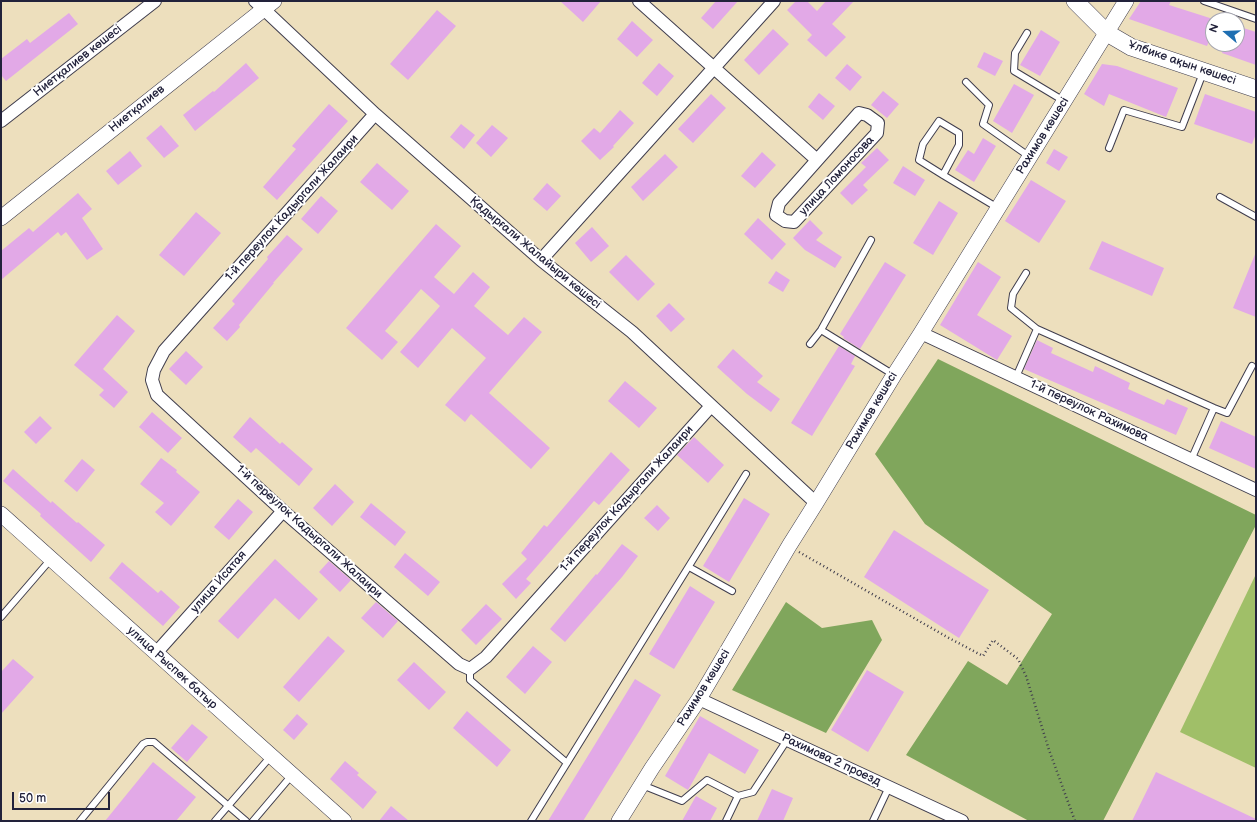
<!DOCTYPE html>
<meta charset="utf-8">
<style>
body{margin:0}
#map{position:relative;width:1257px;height:822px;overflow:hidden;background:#eddfbd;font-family:"Balsamiq Sans",sans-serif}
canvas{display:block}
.frame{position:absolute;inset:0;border:2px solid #22223b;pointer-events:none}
.north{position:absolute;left:1205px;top:12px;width:40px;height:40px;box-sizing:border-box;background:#fff;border:1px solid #a7a7b1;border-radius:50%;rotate:289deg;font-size:11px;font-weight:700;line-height:16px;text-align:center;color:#22223b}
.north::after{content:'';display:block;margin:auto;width:14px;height:18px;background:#1f6fb2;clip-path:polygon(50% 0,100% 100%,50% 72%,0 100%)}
.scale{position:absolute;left:12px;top:792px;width:98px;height:18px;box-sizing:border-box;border:2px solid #22223b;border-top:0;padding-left:5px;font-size:12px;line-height:14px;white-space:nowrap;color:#22223b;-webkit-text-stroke:3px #fff;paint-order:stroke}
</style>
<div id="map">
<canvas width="1257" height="822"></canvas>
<div class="frame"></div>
<div class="north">N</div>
<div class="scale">50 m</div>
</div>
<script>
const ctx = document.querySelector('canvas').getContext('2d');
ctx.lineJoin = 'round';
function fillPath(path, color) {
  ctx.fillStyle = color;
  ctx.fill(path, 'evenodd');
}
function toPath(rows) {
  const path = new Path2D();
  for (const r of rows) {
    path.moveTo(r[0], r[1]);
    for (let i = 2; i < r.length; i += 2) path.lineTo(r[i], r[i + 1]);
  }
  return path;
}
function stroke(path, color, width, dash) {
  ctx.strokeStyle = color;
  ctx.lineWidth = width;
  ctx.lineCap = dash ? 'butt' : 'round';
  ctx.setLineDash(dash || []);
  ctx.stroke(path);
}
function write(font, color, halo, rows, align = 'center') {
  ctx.font = font + ' "Balsamiq Sans",sans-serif';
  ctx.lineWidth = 4;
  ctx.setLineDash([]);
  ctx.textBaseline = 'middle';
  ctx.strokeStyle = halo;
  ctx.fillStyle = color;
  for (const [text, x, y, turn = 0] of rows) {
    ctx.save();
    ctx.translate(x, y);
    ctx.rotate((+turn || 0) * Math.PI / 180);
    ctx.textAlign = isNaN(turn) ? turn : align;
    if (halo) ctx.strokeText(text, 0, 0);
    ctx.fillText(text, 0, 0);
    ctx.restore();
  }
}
const green = toPath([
 [1256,574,1256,768,1180,732]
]);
const forest = toPath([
 [938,359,1256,515,1256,525,1103,821,1029,821,906,755,968,661,1007,685,1052,614,925,524,875,454],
 [786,602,822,628,872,620,882,640,826,733,732,690]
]);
const building = toPath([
 [560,1,601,1,583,22],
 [716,1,738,1,713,29,701,18],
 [796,1,807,1,817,11,826,1,854,1,832,24,846,37,826,57,807,40,812,35,787,10],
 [1141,1,1171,1,1169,5,1213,19,1213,31,1207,46,1129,19],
 [437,10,456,26,408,80,390,64],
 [69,13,78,24,6,81,1,75,1,59,27,39,30,43],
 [632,21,653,40,637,57,617,39],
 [1237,26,1256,32,1256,65,1222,53,1225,44,1237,44],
 [773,29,789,44,759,75,744,60],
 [1041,30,1060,42,1040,76,1020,65],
 [984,52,1003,61,995,76,977,67],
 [246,63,259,78,195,131,183,115,213,91,214,92],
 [659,63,674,76,657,96,642,83],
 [847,64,862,77,850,91,835,78],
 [1102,64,1117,66,1178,88,1166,117,1109,94,1104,106,1084,94],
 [1014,84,1034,95,1012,133,993,121],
 [883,91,899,104,887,118,871,105],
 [819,93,835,106,823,120,808,107],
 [711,94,726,108,693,143,678,129],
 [1205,94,1256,112,1256,134,1252,144,1194,124],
 [329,104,348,121,277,200,263,187,296,149,292,146],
 [620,110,634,123,613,146,614,147,600,160,581,141,594,128,600,133],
 [461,124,475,135,464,149,450,137],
 [161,125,179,146,164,158,146,138],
 [492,125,508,138,491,157,476,143],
 [983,138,996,146,974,182,955,170,968,150,974,154],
 [877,148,889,160,863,185,868,190,852,205,840,193,866,167,861,163],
 [1054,149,1068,157,1059,171,1046,163],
 [130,151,142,166,118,185,106,171],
 [762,152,776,165,755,188,741,176],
 [665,154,678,167,643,201,631,187],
 [377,163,409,191,392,210,360,182],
 [903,166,925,180,915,196,893,183],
 [1031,180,1066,201,1039,243,1005,221],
 [547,183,561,196,547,211,533,199],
 [78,193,92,209,82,218,103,249,87,260,66,232,61,236,58,232,1,280,1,251,29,228,33,232],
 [321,196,338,211,318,234,301,219],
 [939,201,958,213,933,255,913,243],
 [196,212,221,233,184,276,159,255],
 [758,218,786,244,772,260,744,234],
 [810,220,823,233,816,240,842,257,835,268,805,250,793,238],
 [436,224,461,246,434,277,454,294,473,272,490,287,474,306,508,335,524,317,542,332,489,393,550,448,531,469,471,414,465,422,445,405,486,358,452,328,418,368,400,352,440,306,421,289,385,331,398,342,382,360,346,328],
 [592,227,609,246,591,262,575,243],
 [287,235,303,249,273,283,274,283,239,325,240,327,227,341,213,328,235,304,232,301,268,259,267,257],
 [1102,241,1164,268,1152,296,1089,269],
 [1256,252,1256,317,1233,308],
 [626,255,655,284,638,301,609,272],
 [885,262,906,275,860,349,843,338,844,337,840,334],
 [978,262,1001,277,977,315,1012,336,997,360,940,325],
 [776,271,790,280,783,292,768,283],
 [669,303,685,319,671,332,656,316],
 [117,315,135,331,103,369,128,392,114,408,99,395,104,390,74,365],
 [1037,340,1053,348,1051,353,1093,372,1095,366,1130,383,1128,389,1164,405,1167,399,1188,408,1176,435,1024,369],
 [839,346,855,356,851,364,855,366,812,436,791,423],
 [733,349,763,376,757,382,780,399,771,412,747,394,717,367],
 [186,351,203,367,186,385,169,369],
 [625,381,657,408,639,428,608,401],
 [152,412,182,438,168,453,139,427],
 [40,416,52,428,36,444,24,432],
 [250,417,280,444,282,442,313,469,299,486,256,448,251,453,233,437],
 [1221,421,1256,437,1256,469,1209,448],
 [694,437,724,465,708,483,677,455],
 [611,452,630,470,599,505,594,501,526,579,531,583,516,599,502,584,527,559,521,553,544,525,547,527],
 [161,458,177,470,176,472,200,492,171,526,155,512,164,503,140,484],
 [82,459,95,470,77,492,64,481],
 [13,469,51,503,52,501,77,523,78,522,105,545,91,562,40,516,41,514,3,481],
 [335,484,354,502,332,526,313,508],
 [744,498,770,514,729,582,703,566],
 [238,499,253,512,229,540,214,527],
 [371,503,406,532,395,546,360,517],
 [657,505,670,518,658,531,644,518],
 [894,530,989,590,959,638,864,577],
 [622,544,638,556,622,577,565,642,550,629,596,574,597,575],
 [405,553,440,582,428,596,394,567],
 [275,559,318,599,299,620,275,598,238,639,218,621],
 [329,561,351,580,340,592,319,572],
 [122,562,158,593,161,590,180,607,163,626,109,578],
 [690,586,715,602,674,669,649,654],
 [376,602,398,621,383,638,361,618],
 [486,604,502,619,476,645,461,630],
 [328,636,345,651,299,702,283,687],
 [533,646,552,662,525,694,506,677],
 [13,659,34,677,1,714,1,672],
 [414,662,446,692,429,710,397,680],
 [867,670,904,692,868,752,831,730],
 [635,679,661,695,640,730,583,821,548,821],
 [467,711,511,750,497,767,453,728],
 [297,714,308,724,294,740,283,730],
 [700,716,759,750,745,774,709,753,688,790,665,776],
 [192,724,208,737,187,762,171,748],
 [345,761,359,773,357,775,377,792,363,809,330,779],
 [153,762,196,797,176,821,105,821],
 [1156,772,1256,819,1256,821,1132,821],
 [772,789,793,798,783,821,757,821],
 [696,796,717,808,710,821,682,821],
 [391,806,409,821,379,821]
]);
const path = toPath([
 [799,552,947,637,983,656,993,640,1018,659,1026,676,1049,750,1075,821]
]);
const service = toPath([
 [1204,1,1256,19],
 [1027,33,1015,53,1014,71,1064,101],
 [966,82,989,105,983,124,1030,157],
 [1109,148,1124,110,1182,127,1203,73],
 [943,175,959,145,959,133,939,121,923,144,919,160,943,175,998,208],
 [1220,197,1256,217],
 [1026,273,1013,294,1011,308,1037,329,1214,408,1227,413,1252,366],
 [821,330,894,375],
 [810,344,821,330,871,240],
 [1016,377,1037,329],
 [1191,460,1214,408],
 [689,567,732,591],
 [1,617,51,559],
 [470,669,470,680,567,763],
 [642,785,682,801,707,780,738,796],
 [80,821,143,744,147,742,154,742,246,821],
 [215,821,271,756],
 [253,821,292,775],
 [531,821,746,474],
 [726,821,738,796,753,792,787,740],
 [873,821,889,787]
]);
const minor = toPath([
 [255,1,375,114,541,260,632,332,816,503],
 [639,1,817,160],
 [859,113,867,115,878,123,877,133,794,222,785,221,776,215,779,203,859,113],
 [375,114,164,351,154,370,152,380,157,395,283,511,459,664,470,669,486,657,711,406],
 [1,121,155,1],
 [541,260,774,1],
 [921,333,1256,490],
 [156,653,283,511],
 [699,699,962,821]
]);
const tertiary = toPath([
 [1,218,274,1],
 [1,514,344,821],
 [619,821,652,768,699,699,789,546,816,503,894,375,921,333,1126,1]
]);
const secondary = toPath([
 [1075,1,1107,33,1131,47,1256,89]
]);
const streetNames = [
 ["Ниетқалиев көшесі",78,61,-38],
 ["Ұлбике ақын көшесі",1182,63,19],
 ["Ниетқалиев",137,109,-39],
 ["Рахимов көшесі",1043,136,-58],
 ["улица Ломоносова",837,176,-47],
 ["1-й переулок Кадыргали Жалаири",292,208,-48],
 ["Қадырғали Жалайыри көшесі",535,253,40],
 ["Рахимов көшесі",872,411,-59],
 ["1-й переулок Рахимова",1089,411,25],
 ["1-й переулок Кадыргали Жалаири",627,499,-48],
 ["1-й переулок Кадыргали Жалаири",309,532,42],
 ["улица Исатая",219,582,-49],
 ["улица Рыспек батыр",172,668,42],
 ["Рахимов көшесі",704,688,-58],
 ["Рахимова 2 проезд",831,760,25]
];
fillPath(green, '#a0bf68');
fillPath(forest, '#80a65c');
fillPath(building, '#e2a9e7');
stroke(service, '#403e4e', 8);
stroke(minor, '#403e4e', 14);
stroke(tertiary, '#403e4e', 16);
stroke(secondary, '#403e4e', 18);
stroke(path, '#403e4e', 2.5, [1, 3]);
stroke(service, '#fff', 6);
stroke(minor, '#fff', 12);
stroke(tertiary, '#fff', 15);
stroke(secondary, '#fff', 17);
write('12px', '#22223b', '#fff', streetNames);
</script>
